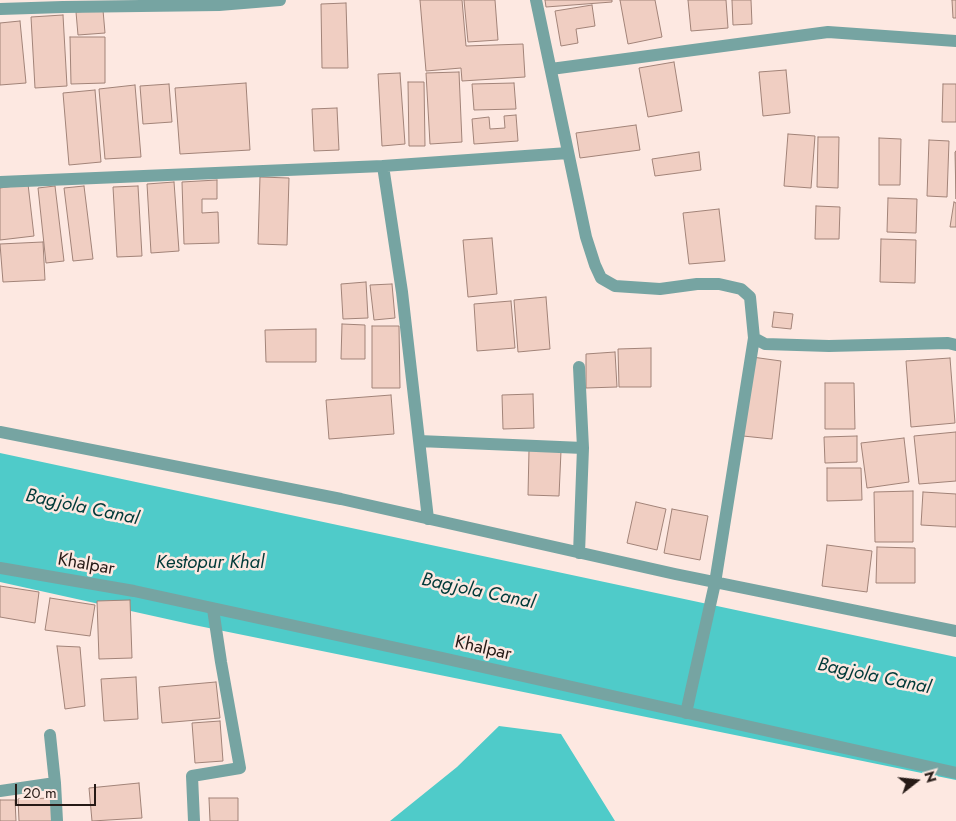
<!DOCTYPE html>
<style>
body{margin:0}
#map{position:relative;width:956px;height:821px;overflow:hidden;background:#fde8e1;font-family:Jost,sans-serif}
canvas{display:block}
.north{position:absolute;left:891px;top:756px;width:50px;height:50px;-webkit-text-stroke:4px #fde8e1;paint-order:stroke;rotate:74deg;font-size:14px;font-weight:700;line-height:20px;text-align:center;color:#261a16}
.north::after{content:'';display:block;margin:auto;width:18px;height:22px;background:#261a16;clip-path:polygon(50% 0,100% 100%,50% 72%,0 100%)}
.scale{position:absolute;left:15px;top:784px;width:81px;height:22px;box-sizing:border-box;border:2px solid #261a16;border-top:0;padding-left:6px;font-size:15px;line-height:18px;white-space:nowrap;color:#261a16;-webkit-text-stroke:4px #fde8e1;paint-order:stroke}
</style>
<div id="map">
<canvas width="956" height="821"></canvas>
<div class="north">N</div>
<div class="scale">20 m</div>
</div>
<script>
const ctx = document.querySelector('canvas').getContext('2d');
ctx.lineJoin = 'round';
function fillPath(path, color) {
  ctx.fillStyle = color;
  ctx.fill(path, 'evenodd');
}
function toPath(rows) {
  const path = new Path2D();
  for (const r of rows) {
    path.moveTo(r[0], r[1]);
    for (let i = 2; i < r.length; i += 2) path.lineTo(r[i], r[i + 1]);
  }
  return path;
}
function stroke(path, color, width, dash) {
  ctx.strokeStyle = color;
  ctx.lineWidth = width;
  ctx.lineCap = dash ? 'butt' : 'round';
  ctx.setLineDash(dash || []);
  ctx.stroke(path);
}
function write(font, color, halo, rows, align = 'center') {
  ctx.font = font + ' Jost,sans-serif';
  ctx.lineWidth = 5;
  ctx.setLineDash([]);
  ctx.textBaseline = 'middle';
  ctx.strokeStyle = halo;
  ctx.fillStyle = color;
  for (const [text, x, y, turn = 0] of rows) {
    ctx.save();
    ctx.translate(x, y);
    ctx.rotate((+turn || 0) * Math.PI / 180);
    ctx.textAlign = isNaN(turn) ? turn : align;
    if (halo) ctx.strokeText(text, 0, 0);
    ctx.fillText(text, 0, 0);
    ctx.restore();
  }
}
const water = toPath([
 [0,453,956,657,956,780,194,625,0,582],
 [499,726,561,734,615,821,390,821,457,767]
]);
const building = toPath([
 [420,0,462,0,466,46,523,44,525,77,462,81,461,68,426,71,420,0],
 [464,0,495,0,498,40,468,42,464,0],
 [545,0,612,0,612,2,546,7,545,0],
 [620,0,655,0,662,37,628,44,620,0],
 [688,0,726,0,728,28,691,31,688,0],
 [732,0,751,0,752,24,733,25,732,0],
 [952,0,956,0,956,18,953,18,952,0],
 [346,3,348,68,322,68,321,4,346,3],
 [592,5,595,26,576,29,578,43,561,46,555,11,592,5],
 [103,10,105,33,78,35,76,12,103,10],
 [63,15,67,86,35,88,31,17,63,15],
 [20,21,26,83,0,85,0,23,20,21],
 [70,37,105,37,105,83,71,84,70,37],
 [674,62,682,111,648,117,639,68,674,62],
 [786,70,790,113,763,116,759,72,786,70],
 [459,72,462,142,430,144,426,73,459,72],
 [400,73,405,144,382,146,378,74,400,73],
 [408,82,424,82,425,146,409,146,408,82],
 [246,83,250,150,180,154,175,88,246,83],
 [514,83,516,109,474,110,472,84,514,83],
 [169,84,172,122,143,124,140,86,169,84],
 [943,84,956,84,956,122,942,122,943,84],
 [135,85,141,157,105,159,99,89,135,85],
 [95,90,101,162,69,165,63,93,95,90],
 [337,108,339,150,314,151,312,109,337,108],
 [516,115,518,141,474,144,472,119,489,117,490,129,505,128,504,116,516,115],
 [636,125,640,150,580,158,576,133,636,125],
 [788,134,815,136,811,188,784,186,788,134],
 [818,137,839,137,838,188,817,187,818,137],
 [879,138,901,139,900,185,879,185,879,138],
 [929,140,949,141,947,197,927,196,929,140],
 [956,151,956,199,955,152,956,151],
 [699,152,701,170,655,176,652,159,699,152],
 [260,177,289,178,287,245,258,244,260,177],
 [217,180,217,199,202,199,202,213,218,212,219,243,184,244,182,182,217,180],
 [174,182,179,251,151,253,147,184,174,182],
 [28,184,34,236,0,240,0,188,28,184],
 [55,186,64,261,46,263,38,188,55,186],
 [84,186,93,259,73,261,64,188,84,186],
 [138,186,142,256,117,257,113,187,138,186],
 [888,198,917,199,916,233,887,232,888,198],
 [954,202,956,203,956,227,950,227,954,202],
 [816,206,840,207,839,239,815,239,816,206],
 [719,209,725,261,689,264,683,213,719,209],
 [492,238,497,294,468,297,463,240,492,238],
 [881,239,916,240,915,283,880,282,881,239],
 [43,242,45,280,3,282,0,244,43,242],
 [366,282,368,318,343,319,341,284,366,282],
 [392,284,395,318,374,320,370,285,392,284],
 [546,297,550,349,518,352,514,300,546,297],
 [511,301,515,348,477,351,474,304,511,301],
 [774,312,793,314,791,329,772,327,774,312],
 [342,324,365,325,365,359,341,359,342,324],
 [372,326,399,326,400,388,372,388,372,326],
 [316,329,316,362,266,362,265,330,316,329],
 [651,348,651,387,619,387,618,349,651,348],
 [615,352,617,387,586,388,586,354,615,352],
 [752,357,781,361,772,439,743,436,752,357],
 [950,358,955,423,911,427,906,361,950,358],
 [825,383,854,383,855,429,825,429,825,383],
 [533,394,534,428,503,429,502,395,533,394],
 [391,395,394,434,329,439,326,400,391,395],
 [956,432,956,481,919,484,914,436,956,432],
 [857,436,857,462,825,463,824,437,857,436],
 [904,438,909,482,867,488,861,443,904,438],
 [529,450,561,451,559,496,528,495,529,450],
 [827,468,861,468,862,500,827,501,827,468],
 [913,491,913,542,875,542,874,492,913,491],
 [923,492,956,494,956,527,921,525,923,492],
 [636,502,666,509,657,550,627,543,636,502],
 [672,509,708,516,700,560,664,553,672,509],
 [827,545,872,551,867,592,822,586,827,545],
 [877,547,915,548,915,583,876,583,877,547],
 [0,586,39,592,35,623,0,617,0,586],
 [50,598,95,605,90,636,45,630,50,598],
 [130,600,132,658,99,659,97,601,130,600],
 [57,646,80,647,85,706,65,709,57,646],
 [136,677,138,719,104,721,101,679,136,677],
 [216,682,220,718,162,723,159,687,216,682],
 [220,721,223,761,195,763,192,723,220,721],
 [139,783,142,818,92,821,89,788,139,783],
 [52,798,53,821,19,821,18,799,52,798],
 [209,798,238,798,238,821,210,821,209,798],
 [0,800,15,800,16,821,0,821,0,800]
]);
const minor = toPath([
 [536,0,586,237,595,265,601,278,615,286,660,289,697,284,719,284,741,289,750,297,754,338,765,344,829,346,948,343,956,345],
 [0,9,63,7,219,5,280,0],
 [551,69,828,32,956,41],
 [383,166,402,292,428,519],
 [0,182,383,166,568,153],
 [579,367,583,448,579,553],
 [0,432,341,499,675,574,956,631],
 [419,441,583,448],
 [0,568,134,591,438,657,956,773],
 [686,713,715,583,754,338],
 [50,735,55,783,57,821],
 [0,791,55,783],
 [194,821,192,776,240,768,221,662,213,609]
]);
const streetNames = [
 ["Khalpar",86,565,10],
 ["Khalpar",483,649,13]
];
const waterNames = [
 ["Bagjola Canal",82,508,12],
 ["Kestopur Khal",210,563],
 ["Bagjola Canal",478,592,12],
 ["Bagjola Canal",874,677,12]
];
fillPath(water, '#4fcbc9');
fillPath(building, '#f0cec2');
stroke(building, '#a28378', 1);
stroke(minor, '#76a4a2', 12);
write('18px', '#261a16', '#fde8e1', streetNames);
write('italic 19px', '#003a39', '#fde8e1', waterNames);
</script>
